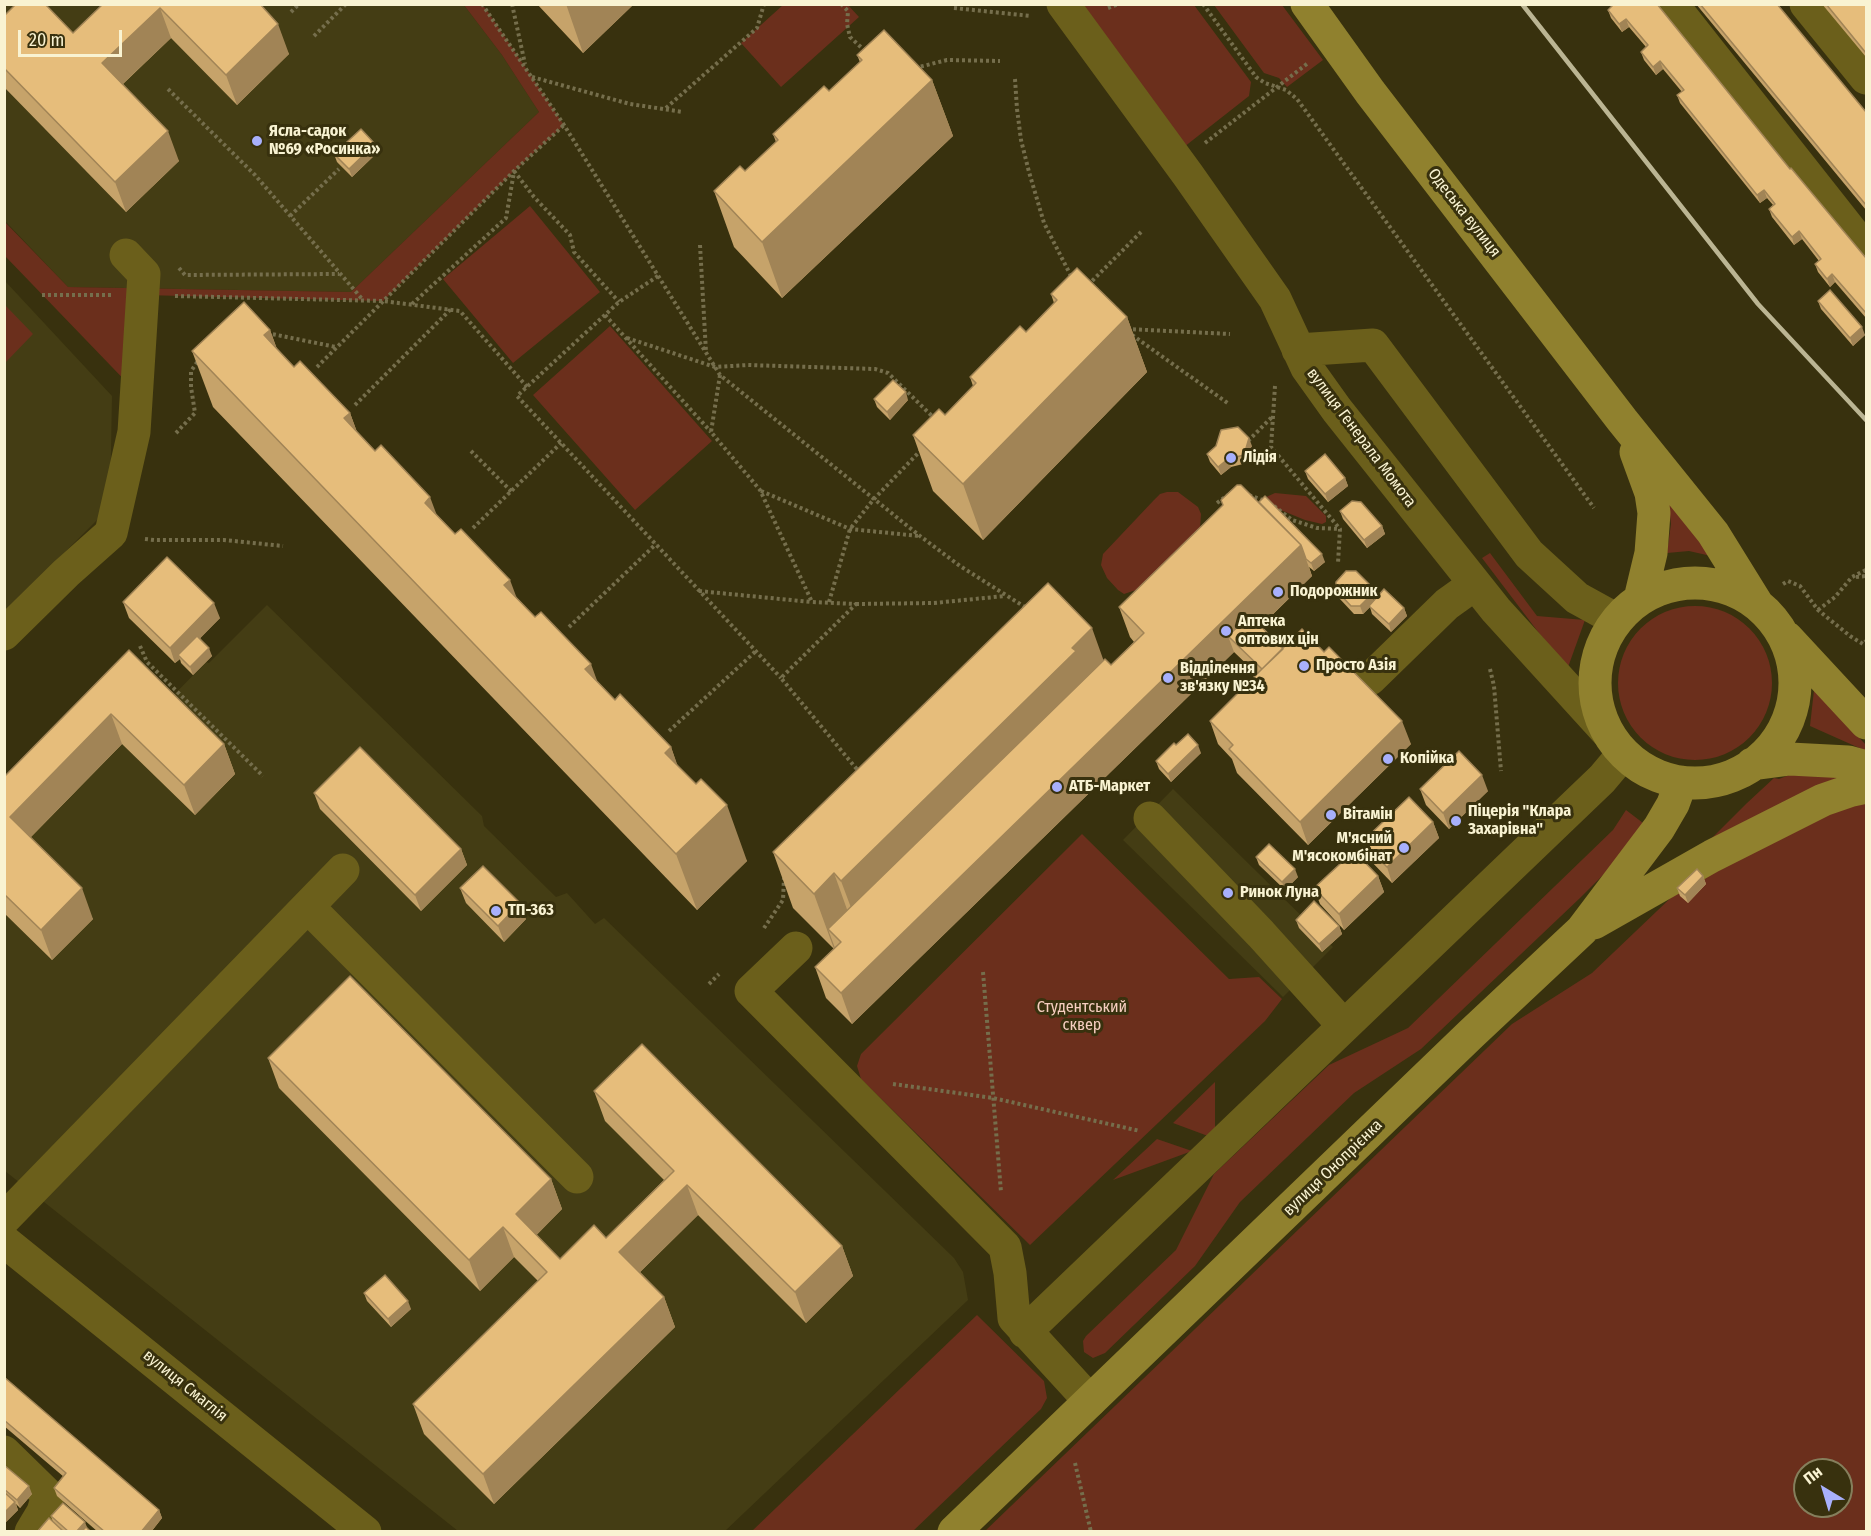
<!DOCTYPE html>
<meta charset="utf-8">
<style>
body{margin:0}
#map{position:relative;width:1871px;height:1536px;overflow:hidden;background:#38310e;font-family:"Fira Sans Condensed",sans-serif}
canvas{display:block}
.frame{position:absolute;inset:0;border:6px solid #f9f3d2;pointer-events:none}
.north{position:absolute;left:1793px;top:1458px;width:60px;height:60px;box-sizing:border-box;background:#38310e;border:2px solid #857f5c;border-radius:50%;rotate:322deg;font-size:16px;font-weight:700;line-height:24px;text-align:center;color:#f9f3d2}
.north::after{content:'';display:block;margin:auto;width:21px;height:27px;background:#a8b0fc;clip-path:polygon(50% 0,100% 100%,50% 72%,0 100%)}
.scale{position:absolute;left:18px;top:30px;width:104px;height:27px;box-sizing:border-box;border:3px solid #f9f3d2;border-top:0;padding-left:8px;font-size:18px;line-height:21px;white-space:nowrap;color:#f9f3d2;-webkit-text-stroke:4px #38310e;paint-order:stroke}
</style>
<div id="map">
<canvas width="1871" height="1536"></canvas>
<div class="frame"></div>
<div class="north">Пн</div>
<div class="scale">20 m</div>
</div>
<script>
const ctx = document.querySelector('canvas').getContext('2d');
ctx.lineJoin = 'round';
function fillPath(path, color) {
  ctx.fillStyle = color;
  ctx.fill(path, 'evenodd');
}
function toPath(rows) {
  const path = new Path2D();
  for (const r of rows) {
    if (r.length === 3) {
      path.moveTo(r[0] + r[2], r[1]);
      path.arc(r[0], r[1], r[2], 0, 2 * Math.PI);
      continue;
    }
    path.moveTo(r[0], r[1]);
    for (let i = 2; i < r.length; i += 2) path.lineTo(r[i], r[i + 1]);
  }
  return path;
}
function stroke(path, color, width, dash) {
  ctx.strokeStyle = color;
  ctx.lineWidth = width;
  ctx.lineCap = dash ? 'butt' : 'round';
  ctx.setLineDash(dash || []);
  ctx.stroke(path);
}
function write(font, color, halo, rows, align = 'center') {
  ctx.font = font + ' "Fira Sans Condensed",sans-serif';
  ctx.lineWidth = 6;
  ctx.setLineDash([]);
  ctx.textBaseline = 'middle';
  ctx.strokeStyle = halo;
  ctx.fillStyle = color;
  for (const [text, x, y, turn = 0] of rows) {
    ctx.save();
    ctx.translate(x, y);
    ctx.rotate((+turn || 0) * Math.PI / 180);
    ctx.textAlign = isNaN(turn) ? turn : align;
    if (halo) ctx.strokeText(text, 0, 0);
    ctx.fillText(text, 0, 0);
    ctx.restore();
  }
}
const built = toPath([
 [5,5,464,5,502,55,539,112,351,292,68,287,5,221],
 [5,281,112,396,110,507,5,612],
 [267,605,482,816,484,826,556,897,567,893,595,924,604,918,954,1258,963,1272,968,1300,725,1531,458,1531,5,1171,4,819,165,704,206,662,209,663],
 [1173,789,1333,947,1283,997,1123,840]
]);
const green = toPath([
 [464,5,482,5,486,9,564,125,514,171,383,301,143,295,137,393,5,256,4,221,68,287,351,292,539,112,502,55],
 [783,5,848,5,859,17,781,87,741,43],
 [1080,5,1194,5,1251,82,1249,96,1184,147],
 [1214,5,1282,5,1323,60,1287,87,1279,78,1264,73],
 [530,206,600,292,513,363,443,279],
 [5,305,33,334,5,363],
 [610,326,712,441,635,510,533,395],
 [1167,492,1178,492,1198,507,1201,514,1200,528,1139,589,1124,594,1118,590,1107,578,1101,565,1103,554,1154,500,1160,494],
 [1275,493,1306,496,1326,516,1326,522,1322,524,1305,520,1266,504,1264,498],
 [1668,498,1711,556,1689,551,1667,553,1671,524],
 [1490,553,1537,616,1585,620,1567,670,1482,558],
 [1695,683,77],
 [1814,690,1866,745,1866,751,1810,726],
 [1797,772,1833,773,1866,795,1866,1531,984,1532,1512,1024,1592,973,1701,869,1702,848,1747,803,1774,778,1779,779],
 [1805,1470,1841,1470,1841,1506,1805,1506],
 [1626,810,1643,823,1627,851,1580,898,1421,1049,1354,1093,1240,1202,1195,1266,1105,1353,1093,1358,1084,1352,1083,1341,1086,1336,1176,1250,1214,1174,1329,1065,1408,1028,1613,830],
 [1082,834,1229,979,1259,977,1282,999,1265,1021,1030,1245,861,1079,857,1066,861,1054],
 [1215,1082,1215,1129,1208,1136,1173,1123],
 [1157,1139,1192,1151,1113,1180],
 [977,1315,1044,1381,1047,1398,1041,1409,913,1531,752,1531]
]);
const path = toPath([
 [482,4,564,125,720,375,920,536,960,566,1028,609],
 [512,4,525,64],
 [841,4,848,11,847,24,850,37,865,51],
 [1203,4,1256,77,1265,83,1286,90,1297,99,1594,508],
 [954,8,1031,16],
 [1108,8,1119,4],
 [291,12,299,4],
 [314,36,346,4],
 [915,68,947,60,1000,61],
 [532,77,630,104,683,112],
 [1015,79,1017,109,1021,140,1029,172,1044,223,1072,278],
 [168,89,255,175,363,300],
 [666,108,757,28,764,4],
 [1205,143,1308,63],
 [514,171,534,197,570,235,574,252,619,302],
 [290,216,339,169],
 [700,245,706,352],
 [179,268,185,275,339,274],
 [658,276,619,302,517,396,781,678],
 [1088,285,1143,230],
 [42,295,111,295],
 [175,296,383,301,460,311,528,388],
 [412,304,506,218,514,172],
 [605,315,711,432],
 [1127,329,1230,334],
 [267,333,336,347],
 [1132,335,1229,404],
 [627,338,715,367,748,365,875,369,888,373,935,419],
 [317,367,514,171,564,125],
 [720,375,711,432,760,490,812,602,856,604,781,678,860,773],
 [1275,386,1271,447,1340,529,1338,563],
 [355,405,451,309],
 [176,433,195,413,191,387,191,371,198,361],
 [1248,441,1272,417],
 [471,451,512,492],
 [761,491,850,529,919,536],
 [1249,495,1265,501],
 [1217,503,1228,495],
 [1274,506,1292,520,1317,528,1340,529],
 [473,528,561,443],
 [145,539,154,540,224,540,283,546],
 [1856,577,1866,576],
 [1783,584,1788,581,1800,586,1818,610,1850,636,1863,644,1866,641],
 [699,591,811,602],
 [829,602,850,529,873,500,923,448],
 [856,604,934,603,1005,596],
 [1818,610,1835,597,1852,577,1866,570],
 [569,627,656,544],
 [140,646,147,662,263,776],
 [1490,669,1494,686,1501,771],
 [669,731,756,651],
 [764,928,783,900,784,878],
 [983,972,1001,1192],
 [709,984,719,974],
 [893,1084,993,1098,1140,1131],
 [1075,1463,1091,1532]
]);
const minor = toPath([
 [1063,4,1188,175,1275,299,1307,368,1337,410,1496,610,1607,732],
 [1672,4,1866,250],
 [1806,4,1866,78],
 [1298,350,1373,345,1529,554,1577,598,1617,620],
 [4,634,66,573,111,533,134,432,144,274,126,255],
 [1370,679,1447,604,1475,584],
 [1150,818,1261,934,1344,1026],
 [308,907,577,1177],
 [796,948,751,991,1005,1247,1010,1273,1014,1318,1090,1401],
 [4,1219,343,870],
 [4,1241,365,1532],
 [1025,1332,1602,779,1623,754],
 [4,1452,48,1495,43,1512,31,1532]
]);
const major = toPath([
 [1307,4,1370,92,1622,420,1713,533,1757,604],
 [1636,452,1651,493,1654,513,1651,553,1640,599],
 [1695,683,100],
 [1787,638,1866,723],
 [1752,764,1790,759,1848,762,1866,767],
 [1594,923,1712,856,1823,800,1852,790,1866,787],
 [954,1532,1471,1034,1582,930,1659,828,1673,804,1681,782]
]);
const rail = toPath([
 [1522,4,1758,304,1866,420]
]);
const wall = toPath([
 [103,4,260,4,289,54,237,105,171,38,123,84,179,161,126,212,4,87,4,16,73,33],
 [537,4,634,4,583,53],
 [1611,4,1657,4,1790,169,1866,258,1866,318,1835,282,1830,287,1818,272,1815,264,1819,261,1802,239,1794,245,1772,217,1769,209,1773,205,1767,198,1760,203,1680,103,1677,95,1682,92,1663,69,1656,75,1644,60,1641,52,1646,47,1629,27,1622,32,1611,18,1608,10,1612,6],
 [1696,4,1777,4,1866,112,1866,210],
 [1822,4,1866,4,1866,57],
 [857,55,932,80,953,136,782,298,734,247,714,191,745,171,776,142,773,134,829,91,860,62],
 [375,144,378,152,352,177,337,162,334,154],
 [1051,294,1127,317,1147,372,983,540,933,491,913,435,945,415,973,386,970,377,1026,332,1054,303],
 [1818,301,1865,335,1853,346,1821,309],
 [270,330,277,349,294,367,350,413,357,432,615,700,671,747,677,765,696,784,747,861,697,910,213,407,192,351],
 [874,399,908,400,890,420,877,407],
 [1252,446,1247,463,1231,467,1221,475,1210,462,1207,454],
 [1305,471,1345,478,1348,486,1328,502,1308,479],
 [1259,502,1325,562,1314,571,1309,567,1312,576,1261,626,1283,649,1411,744,1308,845,1237,773,1232,759,1218,744,1210,721,1257,674,1234,652,852,1024,826,998,815,967,834,949,793,908,773,852,1104,660,1111,665,1134,642,1130,637,1119,607],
 [1340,511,1382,526,1385,534,1367,548,1343,519],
 [1370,585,1373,593,1373,601,1404,608,1407,616,1391,632,1372,614,1370,607,1363,614,1354,614,1339,598,1336,590],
 [123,602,220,618,200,638,212,656,193,675,181,663,180,659,175,663,129,618],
 [129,650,224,744,235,774,195,815,122,744,30,838,93,919,52,960,4,913,4,777],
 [1176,745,1201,753,1171,782,1159,769,1156,761],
 [1420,789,1488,791,1449,829,1426,805],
 [314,793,461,849,467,865,421,911,320,809],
 [1433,822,1439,838,1392,883,1368,858,1362,842],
 [1256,857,1298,877,1285,890,1259,865],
 [1378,876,1384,892,1344,930,1320,904,1314,888],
 [1703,876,1706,884,1688,903,1680,896,1677,888],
 [460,888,526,919,504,942,466,903],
 [1296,920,1339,926,1342,934,1322,952,1299,928],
 [268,1058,551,1179,562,1209,536,1235,560,1259,606,1238,664,1180,605,1121,594,1091,842,1246,853,1276,806,1323,698,1215,640,1272,664,1297,675,1327,494,1504,424,1434,413,1404,538,1281,514,1257,480,1291,279,1088],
 [364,1293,411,1309,391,1327,367,1301],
 [4,1377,159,1510,162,1518,151,1532,98,1532,57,1496,54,1488,64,1477,4,1426],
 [4,1465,32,1494,20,1508,16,1504,18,1510,4,1524],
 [51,1516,87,1528,91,1532,37,1532,53,1522]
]);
const shadedWall = toPath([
 [566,4,634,4,583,53],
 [160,8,171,38,113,93,102,63],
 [1626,19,1629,27,1622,32,1619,24],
 [278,24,289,54,237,105,226,75],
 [1660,61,1663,69,1656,75,1653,67],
 [932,80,953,136,782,298,762,242],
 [168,131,179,161,126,212,115,182],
 [375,144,378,152,352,177,349,169],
 [1764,190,1767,198,1760,203,1757,195],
 [1799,231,1802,239,1794,245,1792,237],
 [1832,274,1835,282,1830,287,1827,279],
 [1127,317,1147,372,983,540,963,484],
 [1862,327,1865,335,1853,346,1850,338],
 [270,330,290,386,264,335],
 [906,392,908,400,890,420,887,412],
 [350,413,370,468,344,418],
 [1249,438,1252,446,1247,463,1244,455],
 [1228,459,1231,467,1221,475,1218,467],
 [1345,478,1348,486,1328,502,1325,494],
 [430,497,451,553,425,503],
 [1382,526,1385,534,1367,548,1364,540],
 [1301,545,1312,576,1239,647,1228,636,1234,652,852,1024,841,993],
 [1322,554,1325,562,1314,571,1311,563],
 [510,580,531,636,504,585],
 [1370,585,1373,593,1374,603,1363,614,1360,606],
 [214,603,220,618,181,658,178,655,180,659,175,663,170,648],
 [1404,608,1407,616,1391,632,1389,624],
 [1092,628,1112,684,862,937,841,881],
 [209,648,212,656,193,675,190,667],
 [591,664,611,719,585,669],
 [111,714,122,744,21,847,10,817],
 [1402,721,1411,744,1308,845,1300,822],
 [224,744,235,774,195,815,184,785],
 [1198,745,1201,753,1171,782,1168,774],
 [671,747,691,803,665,753],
 [1482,775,1488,791,1449,829,1443,813],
 [727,805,747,861,697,910,676,854],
 [1433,822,1439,838,1392,883,1387,867],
 [461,849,467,865,421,911,415,895],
 [1295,869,1298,877,1285,890,1282,882],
 [834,873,854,929,828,929,835,948,834,949,814,894],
 [1378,876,1384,892,1344,930,1339,914],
 [1703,876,1706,884,1688,903,1685,895],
 [82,888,93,919,52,960,41,930],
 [520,903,526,919,504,942,498,926],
 [1339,926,1342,934,1322,952,1319,944],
 [551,1179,562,1209,527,1245,516,1214],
 [687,1185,698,1215,630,1282,619,1252],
 [503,1227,514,1257,480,1291,469,1260],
 [842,1246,853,1276,806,1323,795,1292],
 [664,1297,675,1327,494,1504,483,1474],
 [408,1301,411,1309,391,1327,388,1319],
 [29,1486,32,1494,20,1508,17,1500],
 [15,1502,18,1510,4,1524,4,1513],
 [159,1510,162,1518,151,1532,141,1532],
 [85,1522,88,1530,87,1532,76,1532]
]);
const building = toPath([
 [16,4,45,4,73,33,103,4,260,4,278,24,226,75,160,8,102,63,168,131,115,182,4,68,4,16,16,4],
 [1614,4,1657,4,1790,169,1791,168,1866,258,1866,313,1832,274,1827,279,1815,264,1821,259,1799,231,1792,237,1769,209,1775,204,1764,190,1757,195,1677,95,1684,90,1660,61,1653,67,1641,52,1648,45,1626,19,1619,24,1608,10,1614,4],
 [1700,4,1777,4,1866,112,1866,205,1700,4],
 [1826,4,1866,4,1866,53,1826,4],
 [884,30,932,80,762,242,714,191,740,166,745,171,778,140,773,134,824,86,829,91,862,60,857,55,884,30],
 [361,129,375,144,349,169,334,154,361,129],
 [1077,268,1127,317,963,484,913,435,939,409,945,415,976,383,970,377,1020,326,1026,332,1057,300,1051,294,1077,268],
 [1830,290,1862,327,1850,338,1818,301,1830,290],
 [244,302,270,330,264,335,294,367,300,361,350,413,344,418,375,451,381,445,430,497,425,503,455,534,461,529,510,580,504,585,535,617,541,612,591,664,585,669,615,700,620,694,671,747,665,753,696,784,701,779,727,805,676,854,192,351,244,302],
 [893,380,906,392,887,412,874,399,893,380],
 [1238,427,1249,438,1244,455,1228,459,1218,467,1207,454,1216,446,1221,430,1238,427],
 [1325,454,1345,478,1325,494,1305,471,1325,454],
 [1237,485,1241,485,1301,545,841,993,815,967,841,942,828,929,1105,659,1111,665,1144,633,1119,607,1223,505,1221,500,1237,485],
 [1265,496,1322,554,1311,563,1306,559,1301,545,1259,502,1265,496],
 [1352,501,1361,502,1382,526,1364,540,1340,511,1352,501],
 [167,557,214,603,170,648,123,602,167,557],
 [1346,571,1356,571,1370,585,1371,595,1360,606,1351,606,1336,590,1336,582,1346,571],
 [1048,583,1092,628,1072,648,1076,651,841,881,834,873,814,894,773,852,1048,583],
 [1384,589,1404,608,1389,624,1369,606,1384,589],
 [1250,615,1283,649,1262,669,1228,636,1250,615],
 [1302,629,1324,652,1329,647,1402,721,1300,822,1229,749,1233,745,1210,721,1302,629],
 [197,636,209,648,190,667,178,655,197,636],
 [129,650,224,744,184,785,111,714,10,817,82,888,41,930,4,894,4,777,129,650],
 [1188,734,1198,745,1168,774,1156,761,1174,743,1176,745,1188,734],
 [360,747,461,849,415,895,314,793,360,747],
 [1459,751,1482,775,1443,813,1420,789,1459,751],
 [1409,797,1433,822,1387,867,1362,842,1409,797],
 [1269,844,1295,869,1282,882,1256,857,1269,844],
 [1354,851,1378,876,1339,914,1314,888,1354,851],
 [483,866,520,903,498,926,460,888,483,866],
 [1697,869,1703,876,1685,895,1677,888,1697,869],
 [1314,901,1339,926,1319,944,1296,920,1314,901],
 [350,976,551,1179,516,1214,560,1259,594,1225,606,1238,674,1171,594,1091,642,1044,842,1246,795,1292,687,1185,619,1252,664,1297,483,1474,413,1404,547,1272,503,1227,469,1260,268,1058,350,976],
 [385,1275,408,1301,388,1319,364,1293,385,1275],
 [4,1377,159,1510,141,1532,105,1532,54,1488,66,1473,4,1420,4,1377],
 [4,1465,29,1486,17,1500,4,1489,4,1465],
 [4,1492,15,1502,4,1513,4,1492],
 [63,1503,85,1522,76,1532,69,1532,51,1516,63,1503],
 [49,1518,64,1532,37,1532,49,1518],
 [86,1527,91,1532,81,1532,86,1527]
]);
const markers = [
 [257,141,6,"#a8b0fc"],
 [1231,458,6,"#a8b0fc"],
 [1278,592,6,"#a8b0fc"],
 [1226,631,6,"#a8b0fc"],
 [1304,666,6,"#a8b0fc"],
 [1168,678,6,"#a8b0fc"],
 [1388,759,6,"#a8b0fc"],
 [1057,787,6,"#a8b0fc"],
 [1331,815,6,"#a8b0fc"],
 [1456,821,6,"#a8b0fc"],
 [1404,848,6,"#a8b0fc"],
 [1228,893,6,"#a8b0fc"],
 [496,911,6,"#a8b0fc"]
];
const poiNames = [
 ["Ясла-садок",269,132],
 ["№69 «Росинка»",269,150],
 ["Лідія",1243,458],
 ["Подорожник",1290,592],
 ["Аптека",1238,622],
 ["оптових цін",1238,640],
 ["Просто Азія",1316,666],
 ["Відділення",1180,669],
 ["зв'язку №34",1180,687],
 ["Копійка",1400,759],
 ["АТБ-Маркет",1069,787],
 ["Піцерія \"Клара",1468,812],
 ["Захарівна\"",1468,830],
 ["Вітамін",1343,815],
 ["М'ясний",1392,839,"right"],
 ["М'ясокомбінат",1392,857,"right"],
 ["Ринок Луна",1240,893],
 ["ТП-363",508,911]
];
const streetNames = [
 ["Одеська вулиця",1464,213,52],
 ["вулиця Генерала Момота",1361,438,53],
 ["вулиця Онопрієнка",1333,1168,-44],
 ["вулиця Смаглія",185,1386,39]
];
const parkNames = [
 ["Студентський",1082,1008],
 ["сквер",1082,1026]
];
fillPath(built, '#443d14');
fillPath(green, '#6b2f1c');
stroke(path, '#756e4c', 4, [3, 3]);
stroke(minor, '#6b5f1b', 33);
stroke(major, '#90812e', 33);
stroke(rail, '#bbb593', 4.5);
fillPath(wall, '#c6a36a');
fillPath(shadedWall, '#a18456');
fillPath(building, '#e6bd7b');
stroke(building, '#a18456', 1.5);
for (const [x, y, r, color] of markers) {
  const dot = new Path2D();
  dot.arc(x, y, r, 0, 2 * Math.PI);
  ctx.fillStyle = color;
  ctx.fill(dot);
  stroke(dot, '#38310e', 2);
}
write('bold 16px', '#f9f3d2', '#38310e', poiNames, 'left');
write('16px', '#f9f3d2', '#38310e', streetNames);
write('16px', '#f7cec0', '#38310e', parkNames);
</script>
